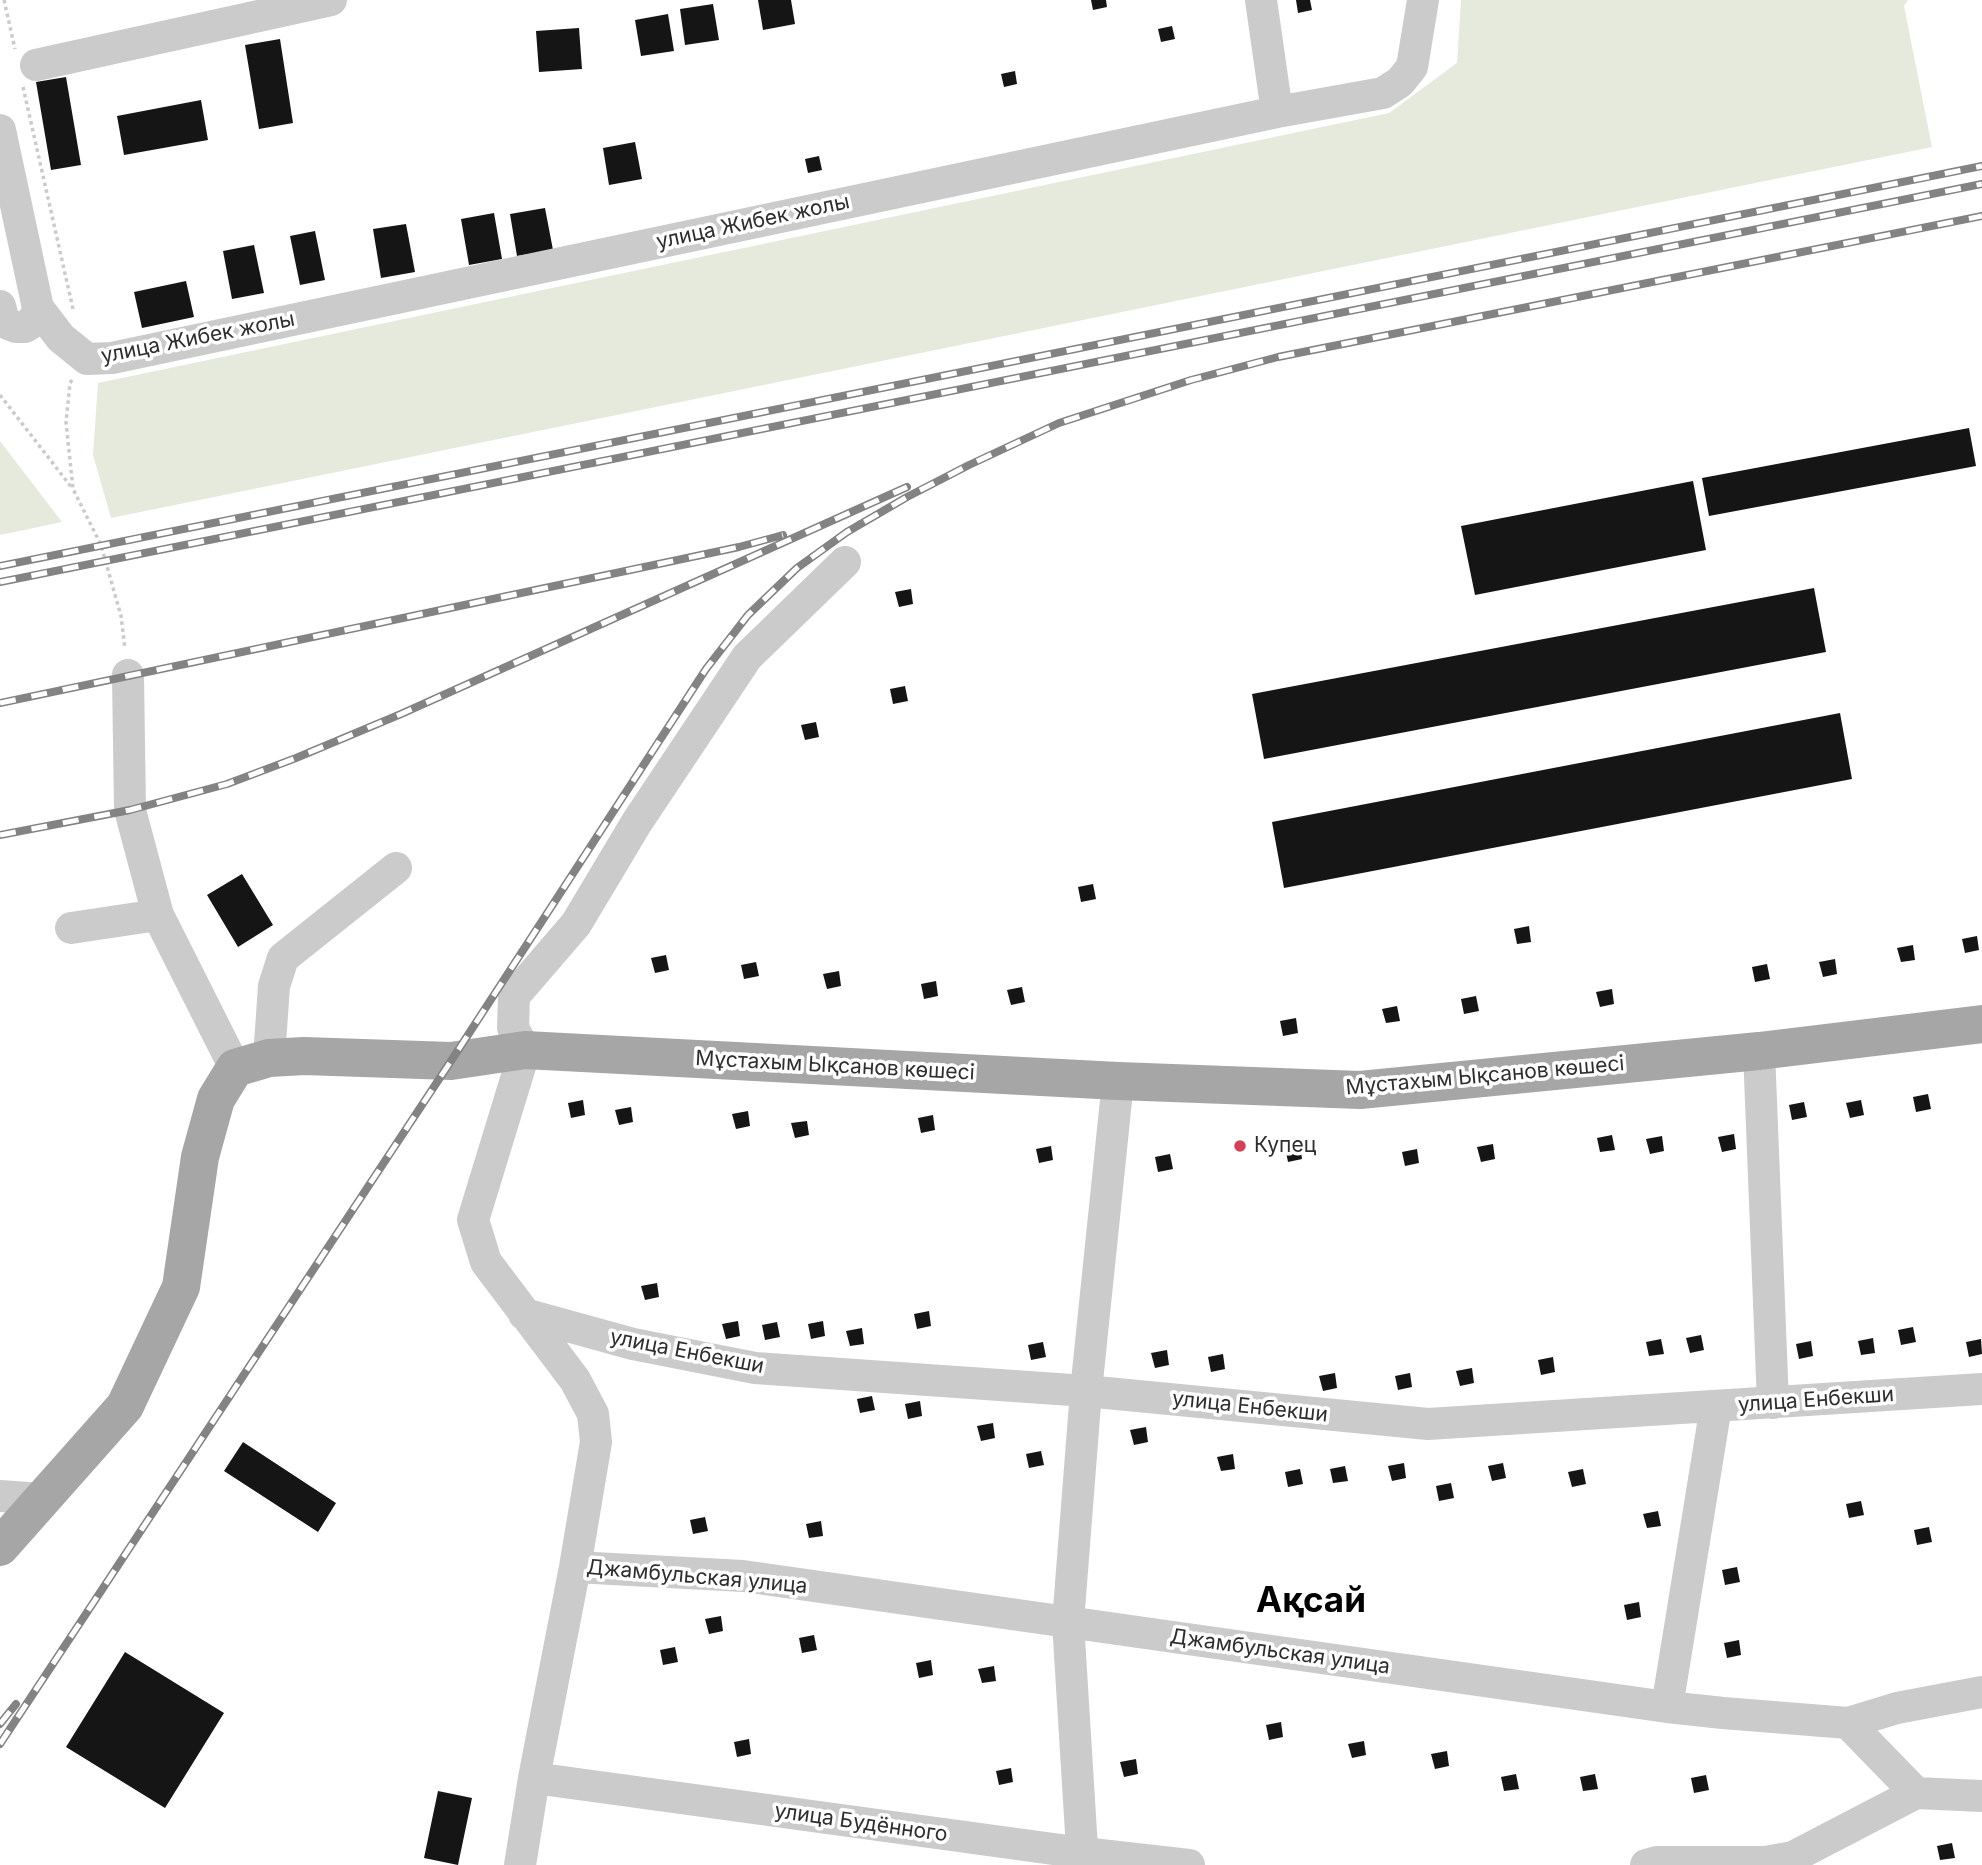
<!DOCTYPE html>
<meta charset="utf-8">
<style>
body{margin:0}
canvas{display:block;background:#fff}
</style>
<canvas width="1982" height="1865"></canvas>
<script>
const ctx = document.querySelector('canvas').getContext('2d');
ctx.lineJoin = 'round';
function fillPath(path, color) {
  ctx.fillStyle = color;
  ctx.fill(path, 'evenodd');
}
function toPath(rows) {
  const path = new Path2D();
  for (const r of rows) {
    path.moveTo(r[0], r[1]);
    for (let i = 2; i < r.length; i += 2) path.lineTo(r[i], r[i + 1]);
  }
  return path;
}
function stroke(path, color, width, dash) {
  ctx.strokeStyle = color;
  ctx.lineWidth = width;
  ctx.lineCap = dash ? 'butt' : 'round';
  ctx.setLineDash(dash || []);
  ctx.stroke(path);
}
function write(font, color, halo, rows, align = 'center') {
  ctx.font = font + ' Inter,sans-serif';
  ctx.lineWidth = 7;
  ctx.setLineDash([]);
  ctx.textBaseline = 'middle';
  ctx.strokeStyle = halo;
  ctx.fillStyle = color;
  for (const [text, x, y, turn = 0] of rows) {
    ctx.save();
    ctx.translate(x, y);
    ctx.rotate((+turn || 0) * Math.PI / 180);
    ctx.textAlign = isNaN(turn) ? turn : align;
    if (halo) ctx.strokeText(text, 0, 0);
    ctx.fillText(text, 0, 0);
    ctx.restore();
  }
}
const green = toPath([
 [1461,0,1908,0,1904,6,1932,147,111,518,93,455,98,383,1389,113,1457,63],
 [0,441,62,522,0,535]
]);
const building = toPath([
 [758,0,791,0,795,24,763,30],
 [1091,0,1106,0,1107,7,1093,10],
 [1296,0,1310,0,1312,10,1298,13],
 [713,4,719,40,685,45,680,9],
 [668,14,674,51,641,56,635,20],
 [1172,26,1175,39,1161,42,1158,29],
 [579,28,582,69,539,72,536,31],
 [280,39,293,123,259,129,245,45],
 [1015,71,1017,84,1004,87,1001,74],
 [66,77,81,165,51,170,36,82],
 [201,100,208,140,124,155,117,116],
 [635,142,642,179,609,185,603,148],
 [819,156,822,170,808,173,805,159],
 [545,208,553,250,517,256,510,214],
 [494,213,502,259,469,265,461,219],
 [406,224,415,272,381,278,373,229],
 [315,231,325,280,300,285,290,236],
 [254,245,264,293,232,299,223,251],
 [186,281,194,317,142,328,134,292],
 [1969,428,1976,466,1709,516,1702,478],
 [1693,481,1706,550,1475,595,1461,526],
 [1814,588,1826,652,1264,759,1252,694],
 [911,589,913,604,899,607,895,592],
 [905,686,908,701,893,704,890,689],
 [1840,713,1852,779,1284,888,1272,822],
 [816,722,819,737,805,740,801,725],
 [242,874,273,925,238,947,207,895],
 [1093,884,1096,899,1081,902,1078,887],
 [1529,926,1531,942,1517,944,1514,929],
 [1977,936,1979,950,1965,953,1962,939],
 [1913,945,1915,960,1901,962,1897,948],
 [666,955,669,970,655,973,651,958],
 [1835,959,1837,974,1823,977,1819,962],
 [756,962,759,976,744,979,741,965],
 [1767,964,1770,979,1755,982,1752,967],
 [839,971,841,986,827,989,823,974],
 [936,981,938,996,924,999,921,984],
 [1022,987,1025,1002,1011,1005,1007,990],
 [1612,989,1614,1004,1600,1007,1596,992],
 [1476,996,1479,1011,1464,1014,1461,999],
 [1397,1006,1400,1021,1386,1023,1382,1009],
 [1296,1018,1298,1033,1283,1036,1280,1021],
 [1928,1094,1931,1109,1916,1112,1913,1097],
 [583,1100,585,1115,571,1118,568,1103],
 [1861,1100,1864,1115,1850,1118,1846,1103],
 [1804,1102,1807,1117,1792,1120,1789,1105],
 [631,1107,633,1122,619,1125,615,1110],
 [748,1111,750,1126,736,1129,732,1114],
 [933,1115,935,1130,921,1133,918,1118],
 [807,1121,809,1135,795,1138,791,1123],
 [1734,1134,1736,1149,1722,1152,1718,1137],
 [1612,1135,1615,1150,1600,1152,1597,1138],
 [1662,1136,1664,1151,1650,1154,1646,1139],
 [1300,1144,1302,1159,1288,1162,1285,1147],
 [1493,1144,1495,1159,1481,1162,1477,1147],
 [1051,1146,1053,1160,1039,1163,1036,1149],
 [1417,1149,1419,1163,1405,1166,1402,1152],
 [1170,1154,1173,1169,1158,1172,1155,1157],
 [657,1283,659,1297,645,1300,641,1286],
 [929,1311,931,1326,917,1329,914,1314],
 [738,1321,740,1336,726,1339,722,1324],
 [823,1321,825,1336,811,1339,808,1324],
 [777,1322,780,1337,765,1340,762,1325],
 [1913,1327,1916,1342,1901,1345,1898,1330],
 [862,1328,864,1344,850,1346,846,1331],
 [1701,1335,1704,1350,1690,1353,1686,1338],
 [1873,1338,1875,1353,1861,1355,1858,1341],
 [1661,1339,1664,1354,1649,1356,1646,1342],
 [1981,1339,1982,1354,1969,1357,1966,1342],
 [1811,1341,1813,1356,1799,1359,1796,1344],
 [1043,1342,1046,1357,1031,1360,1028,1345],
 [1167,1350,1169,1365,1155,1368,1151,1353],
 [1223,1354,1225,1369,1211,1372,1208,1357],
 [1553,1357,1555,1372,1541,1375,1538,1360],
 [1472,1368,1474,1383,1460,1386,1456,1371],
 [1335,1373,1337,1388,1323,1391,1319,1376],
 [1410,1373,1412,1387,1398,1390,1395,1376],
 [872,1396,875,1410,860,1413,857,1399],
 [920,1401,922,1416,908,1419,905,1404],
 [993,1423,995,1438,981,1441,977,1426],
 [1146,1427,1148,1442,1134,1445,1130,1430],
 [243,1442,336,1503,318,1532,224,1471],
 [1041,1451,1044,1465,1029,1468,1026,1454],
 [1233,1454,1235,1469,1221,1471,1217,1457],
 [1404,1463,1406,1478,1392,1481,1388,1466],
 [1503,1463,1506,1478,1492,1481,1488,1466],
 [1345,1466,1348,1481,1333,1483,1330,1469],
 [1300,1469,1303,1484,1288,1487,1285,1472],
 [1583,1469,1586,1484,1572,1487,1568,1472],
 [1451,1483,1454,1498,1439,1501,1436,1486],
 [1861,1501,1864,1515,1849,1518,1846,1504],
 [1658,1511,1661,1526,1647,1528,1643,1514],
 [705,1517,708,1531,693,1534,690,1520],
 [821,1521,823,1536,809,1538,806,1524],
 [1929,1527,1932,1542,1917,1545,1914,1530],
 [1737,1567,1740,1582,1725,1585,1722,1570],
 [1639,1602,1641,1617,1627,1620,1624,1605],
 [721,1616,723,1631,709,1634,705,1619],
 [814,1635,817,1650,802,1653,799,1638],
 [1739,1640,1741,1655,1727,1658,1724,1643],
 [675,1647,678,1662,663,1665,660,1650],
 [125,1652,224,1713,165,1808,66,1747],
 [931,1660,933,1675,919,1678,916,1663],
 [994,1666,996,1681,982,1683,978,1669],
 [1281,1722,1283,1737,1269,1740,1266,1725],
 [749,1739,751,1754,737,1757,734,1742],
 [1364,1741,1366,1755,1352,1758,1348,1744],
 [1447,1751,1449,1766,1435,1769,1431,1754],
 [1136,1759,1138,1774,1124,1777,1120,1762],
 [1011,1768,1013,1782,999,1785,996,1771],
 [1516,1774,1519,1789,1504,1791,1501,1777],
 [1595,1774,1598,1789,1583,1791,1580,1777],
 [1706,1775,1709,1790,1694,1793,1691,1778],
 [438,1791,472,1798,458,1865,424,1858],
 [1952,1843,1955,1858,1940,1860,1937,1846]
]);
const path = toPath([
 [4,0,15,49],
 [23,87,73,309],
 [72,380,70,383,66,422,73,489,101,545,121,616,125,649],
 [0,395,72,488]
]);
const minor = toPath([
 [1261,0,1277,112],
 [36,65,331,0],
 [0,130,38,308,35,317,30,324,25,327,16,327,8,324,3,318,0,306],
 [38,308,61,338,87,359,112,358,1277,112,1383,93,1400,82,1412,67,1423,0],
 [128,675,130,810,158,915,235,1068],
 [71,928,158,915],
 [1759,1051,1773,1403],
 [269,1058,274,986,283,958,396,868],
 [524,1314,633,1344,755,1368,1086,1391,1428,1424,1982,1389],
 [0,1496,42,1499],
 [575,1567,743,1576,1667,1707,1723,1713,1848,1723,1897,1708,1982,1692],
 [1667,1707,1716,1406],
 [1848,1723,1916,1793],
 [534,1778,1083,1853,1189,1865],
 [520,1865,534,1778,575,1567,596,1442,593,1414,575,1380,486,1262,473,1220,525,1050,513,1028,514,996,576,924,637,822,747,657,845,562],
 [1083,1865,1068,1622,1086,1391,1118,1081],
 [1646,1865,1657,1862,1765,1862,1793,1857,1916,1793,1982,1796]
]);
const major = toPath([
 [0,1547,125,1406,181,1287,200,1157,216,1099,235,1068,269,1058,304,1056,451,1061,525,1050,1118,1081,1360,1090,1759,1051,1982,1024]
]);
const rail = toPath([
 [0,566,1982,166],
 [0,582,1982,184],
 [0,703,739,547,783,535],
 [0,835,130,810,227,784,296,758,401,714,907,487],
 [0,1724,16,1704],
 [0,1744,451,1061,706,669,748,615,797,568,847,532,907,497,969,465,1059,423,1191,380,1278,357,1982,216]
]);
const markers = [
 [1240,1146,7,"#d54055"]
];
const streetNames = [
 ["улица Жибек жолы",753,222,-12],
 ["улица Жибек жолы",198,338,-11],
 ["Мұстахым Ықсанов көшесі",835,1066,3],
 ["Мұстахым Ықсанов көшесі",1485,1076,-5],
 ["улица Енбекши",687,1352,11],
 ["улица Енбекши",1816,1400,-4],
 ["улица Енбекши",1250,1407,6],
 ["Джамбульская улица",697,1577,5],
 ["Джамбульская улица",1280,1652,8],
 ["улица Будённого",861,1823,8]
];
const poiNames = [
 ["Купец",1254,1146]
];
const townNames = [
 ["Ақсай",1311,1601]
];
fillPath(green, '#e5eadd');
fillPath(building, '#151515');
stroke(path, '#cbcbcb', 3.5, [3.5, 3.5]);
stroke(minor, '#cbcbcb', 32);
stroke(major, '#a6a6a6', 38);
stroke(rail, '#838383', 8);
stroke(rail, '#fff', 5, [16]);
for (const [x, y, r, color] of markers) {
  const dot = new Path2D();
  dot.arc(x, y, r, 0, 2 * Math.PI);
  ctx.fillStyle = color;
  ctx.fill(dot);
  stroke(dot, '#fff', 2.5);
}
write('21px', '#2e2e2e', '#fff', streetNames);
write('21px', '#2e2e2e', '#fff', poiNames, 'left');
write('bold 35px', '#000', '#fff', townNames);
</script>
